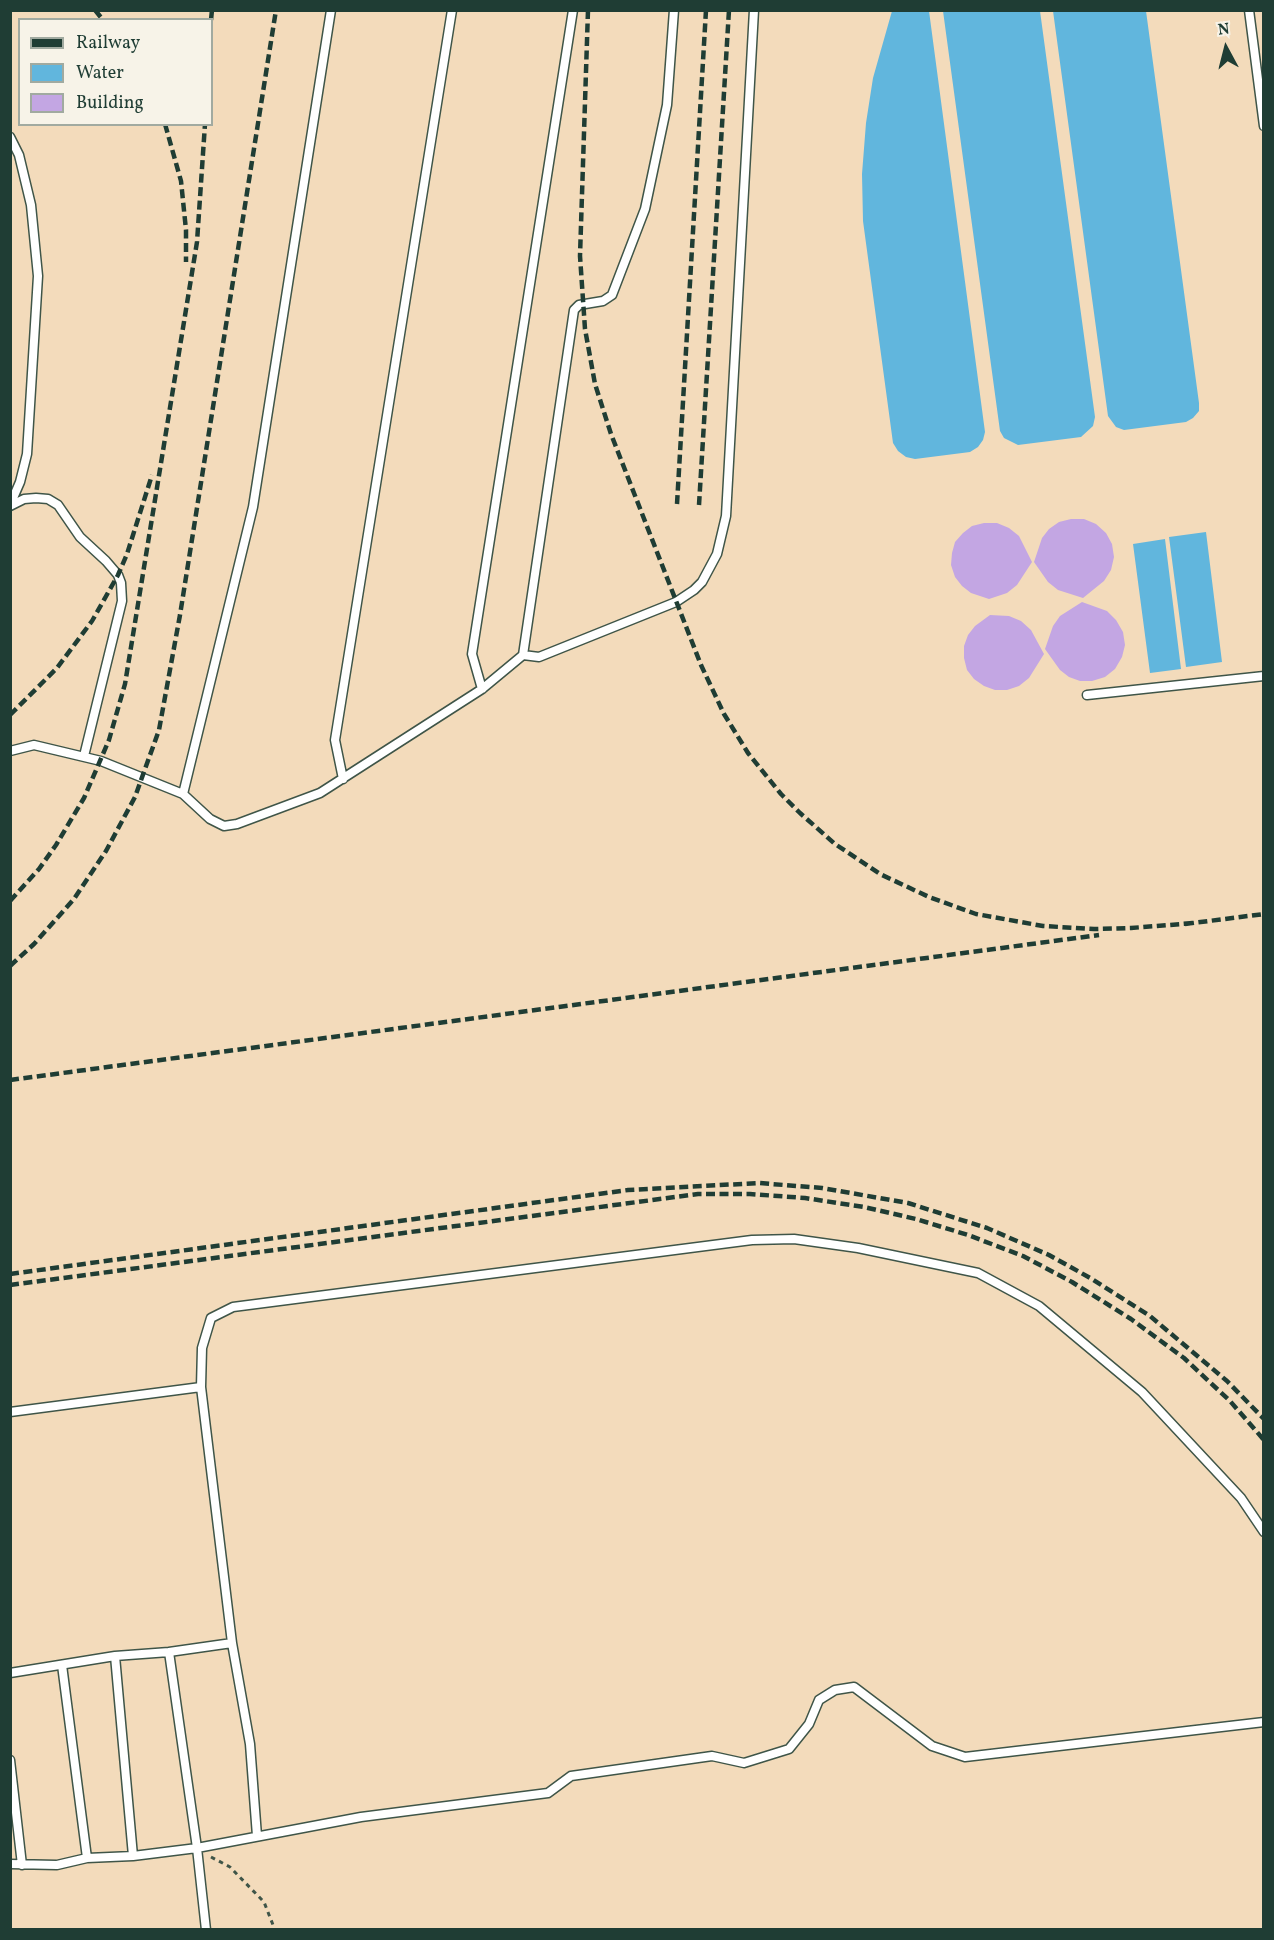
<!DOCTYPE html>
<style>
body{margin:0}
#map{position:relative;width:1274px;height:1940px;overflow:hidden;background:#f3dbbb;font-family:Vollkorn,serif}
canvas{display:block}
.frame{position:absolute;inset:0;border:12px solid #1f3d34;pointer-events:none}
.legend{position:absolute;left:18px;top:18px;width:195px;height:108px;box-sizing:border-box;background:#f7f3e8;border:2px solid #a1aaa0;margin:0;padding:8px 10px;list-style:none;font-size:18px;color:#1f3d34}
.legend li{display:flex;align-items:center;gap:12px;height:30px}
.legend b{width:30px;border:2px solid #a1aaa0}
.north{position:absolute;left:1196px;top:18px;width:60px;height:60px;-webkit-text-stroke:4px #f7f3e8;paint-order:stroke;rotate:353deg;font-size:16px;font-weight:700;line-height:24px;text-align:center;color:#1f3d34}
.north::after{content:'';display:block;margin:auto;width:21px;height:27px;background:#1f3d34;clip-path:polygon(50% 0,100% 100%,50% 72%,0 100%)}
</style>
<div id="map">
<canvas width="1274" height="1940"></canvas>
<div class="frame"></div>
<ul class="legend">
<li><b style="height:8px;background:#1f3d34"></b>Railway</li>
<li><b style="height:16px;background:#61b6dd"></b>Water</li>
<li><b style="height:16px;background:#c3a6e3"></b>Building</li>
</ul>
<div class="north">N</div>
</div>
<script>
const ctx = document.querySelector('canvas').getContext('2d');
ctx.lineJoin = 'round';
function fillPath(path, color) {
  ctx.fillStyle = color;
  ctx.fill(path, 'evenodd');
}
function toPath(rows) {
  const path = new Path2D();
  for (const r of rows) {
    path.moveTo(r[0], r[1]);
    for (let i = 2; i < r.length; i += 2) path.lineTo(r[i], r[i + 1]);
  }
  return path;
}
function stroke(path, color, width, dash) {
  ctx.strokeStyle = color;
  ctx.lineWidth = width;
  ctx.lineCap = dash ? 'butt' : 'round';
  ctx.setLineDash(dash || []);
  ctx.stroke(path);
}
const water = toPath([
 [892,11,929,11,985,432,983,440,978,447,970,452,915,459,906,457,898,451,893,443,863,221,862,174,866,123,873,78],
 [943,11,1040,11,1095,417,1093,426,1081,437,1018,445,1004,438,1000,431],
 [1053,11,1146,11,1199,403,1199,411,1193,418,1186,422,1124,430,1116,427,1108,416],
 [1206,532,1222,662,1186,667,1169,537],
 [1165,539,1181,669,1150,673,1133,544]
]);
const building = toPath([
 [1071,519,1084,519,1096,524,1106,533,1112,544,1114,557,1111,570,1104,581,1083,598,1058,590,1048,582,1034,562,1042,538,1049,529,1059,522],
 [984,523,997,523,1009,528,1019,536,1032,562,1017,585,1007,593,989,599,971,593,962,586,955,577,951,565,952,553,955,542,963,533,972,526],
 [1082,602,1107,611,1116,620,1123,632,1125,645,1122,657,1115,669,1105,677,1092,681,1080,681,1069,677,1060,670,1045,649,1053,626,1060,616],
 [990,615,1009,616,1021,621,1031,630,1044,654,1029,678,1019,686,1007,690,995,690,984,686,974,679,967,670,964,658,964,646,968,635,975,626]
]);
const path = toPath([
 [211,1857,230,1867,264,1902,275,1930]
]);
const lane = toPath([
 [1249,10,1264,126],
 [10,137,19,155,31,205,38,276,27,454,20,482,10,505],
 [10,506,24,499,36,498,48,499,58,505,80,537,106,561,118,575,121,583,122,601,84,756],
 [523,655,539,657,676,602,694,590,702,582,717,554,726,516,754,10],
 [482,689,472,654,573,10],
 [1087,695,1264,676],
 [10,751,34,745,101,761,183,794,210,819,224,826,237,824,320,793,482,689,523,655,574,310,579,305,603,301,612,295,645,209,667,105,674,10],
 [343,779,335,740,452,10],
 [183,794,253,507,331,10],
 [10,1412,201,1387],
 [169,1652,197,1848,206,1930],
 [115,1656,133,1856],
 [62,1665,87,1858],
 [10,1673,115,1656,169,1652,232,1643],
 [10,1760,22,1865],
 [257,1836,250,1744,232,1643,201,1387,202,1348,211,1318,233,1307,752,1240,794,1239,858,1248,978,1273,1039,1306,1142,1392,1241,1498,1264,1532],
 [10,1864,57,1865,87,1858,133,1856,197,1848,361,1817,548,1793,571,1776,712,1756,744,1763,789,1749,809,1724,819,1700,835,1690,854,1687,932,1746,965,1757,1264,1722]
]);
const rail = toPath([
 [95,10,103,20],
 [588,10,580,256,585,329,595,384,611,434,701,665,724,714,748,753,781,794,800,813,835,844,880,874,929,897,976,914,1043,926,1094,929,1131,928,1194,923],
 [211,20,212,10],
 [165,124,181,181,186,230,186,262],
 [677,504,706,10],
 [699,505,729,10],
 [10,715,57,668,92,621,118,575,127,554,152,475],
 [10,901,39,869,56,845,84,798,109,740,125,684,197,242,205,124],
 [1185,924,1264,914],
 [10,966,34,944,74,899,106,851,135,797,159,730,180,615,276,10],
 [10,1080,1099,935],
 [10,1274,628,1190,759,1183,822,1188,908,1203,987,1228,1049,1255,1092,1279,1150,1316,1227,1381,1264,1419],
 [10,1285,698,1194,750,1194,805,1198,864,1207,916,1219,968,1235,1023,1256,1072,1282,1131,1319,1184,1358,1230,1401,1264,1440]
]);
fillPath(water, '#61b6dd');
fillPath(building, '#c3a6e3');
stroke(lane, '#3f5548', 11);
stroke(path, '#3f5548', 3, [4.5, 4.5]);
stroke(lane, '#fff', 8);
stroke(rail, '#1f3d34', 4.5, [9, 4.5]);
</script>
